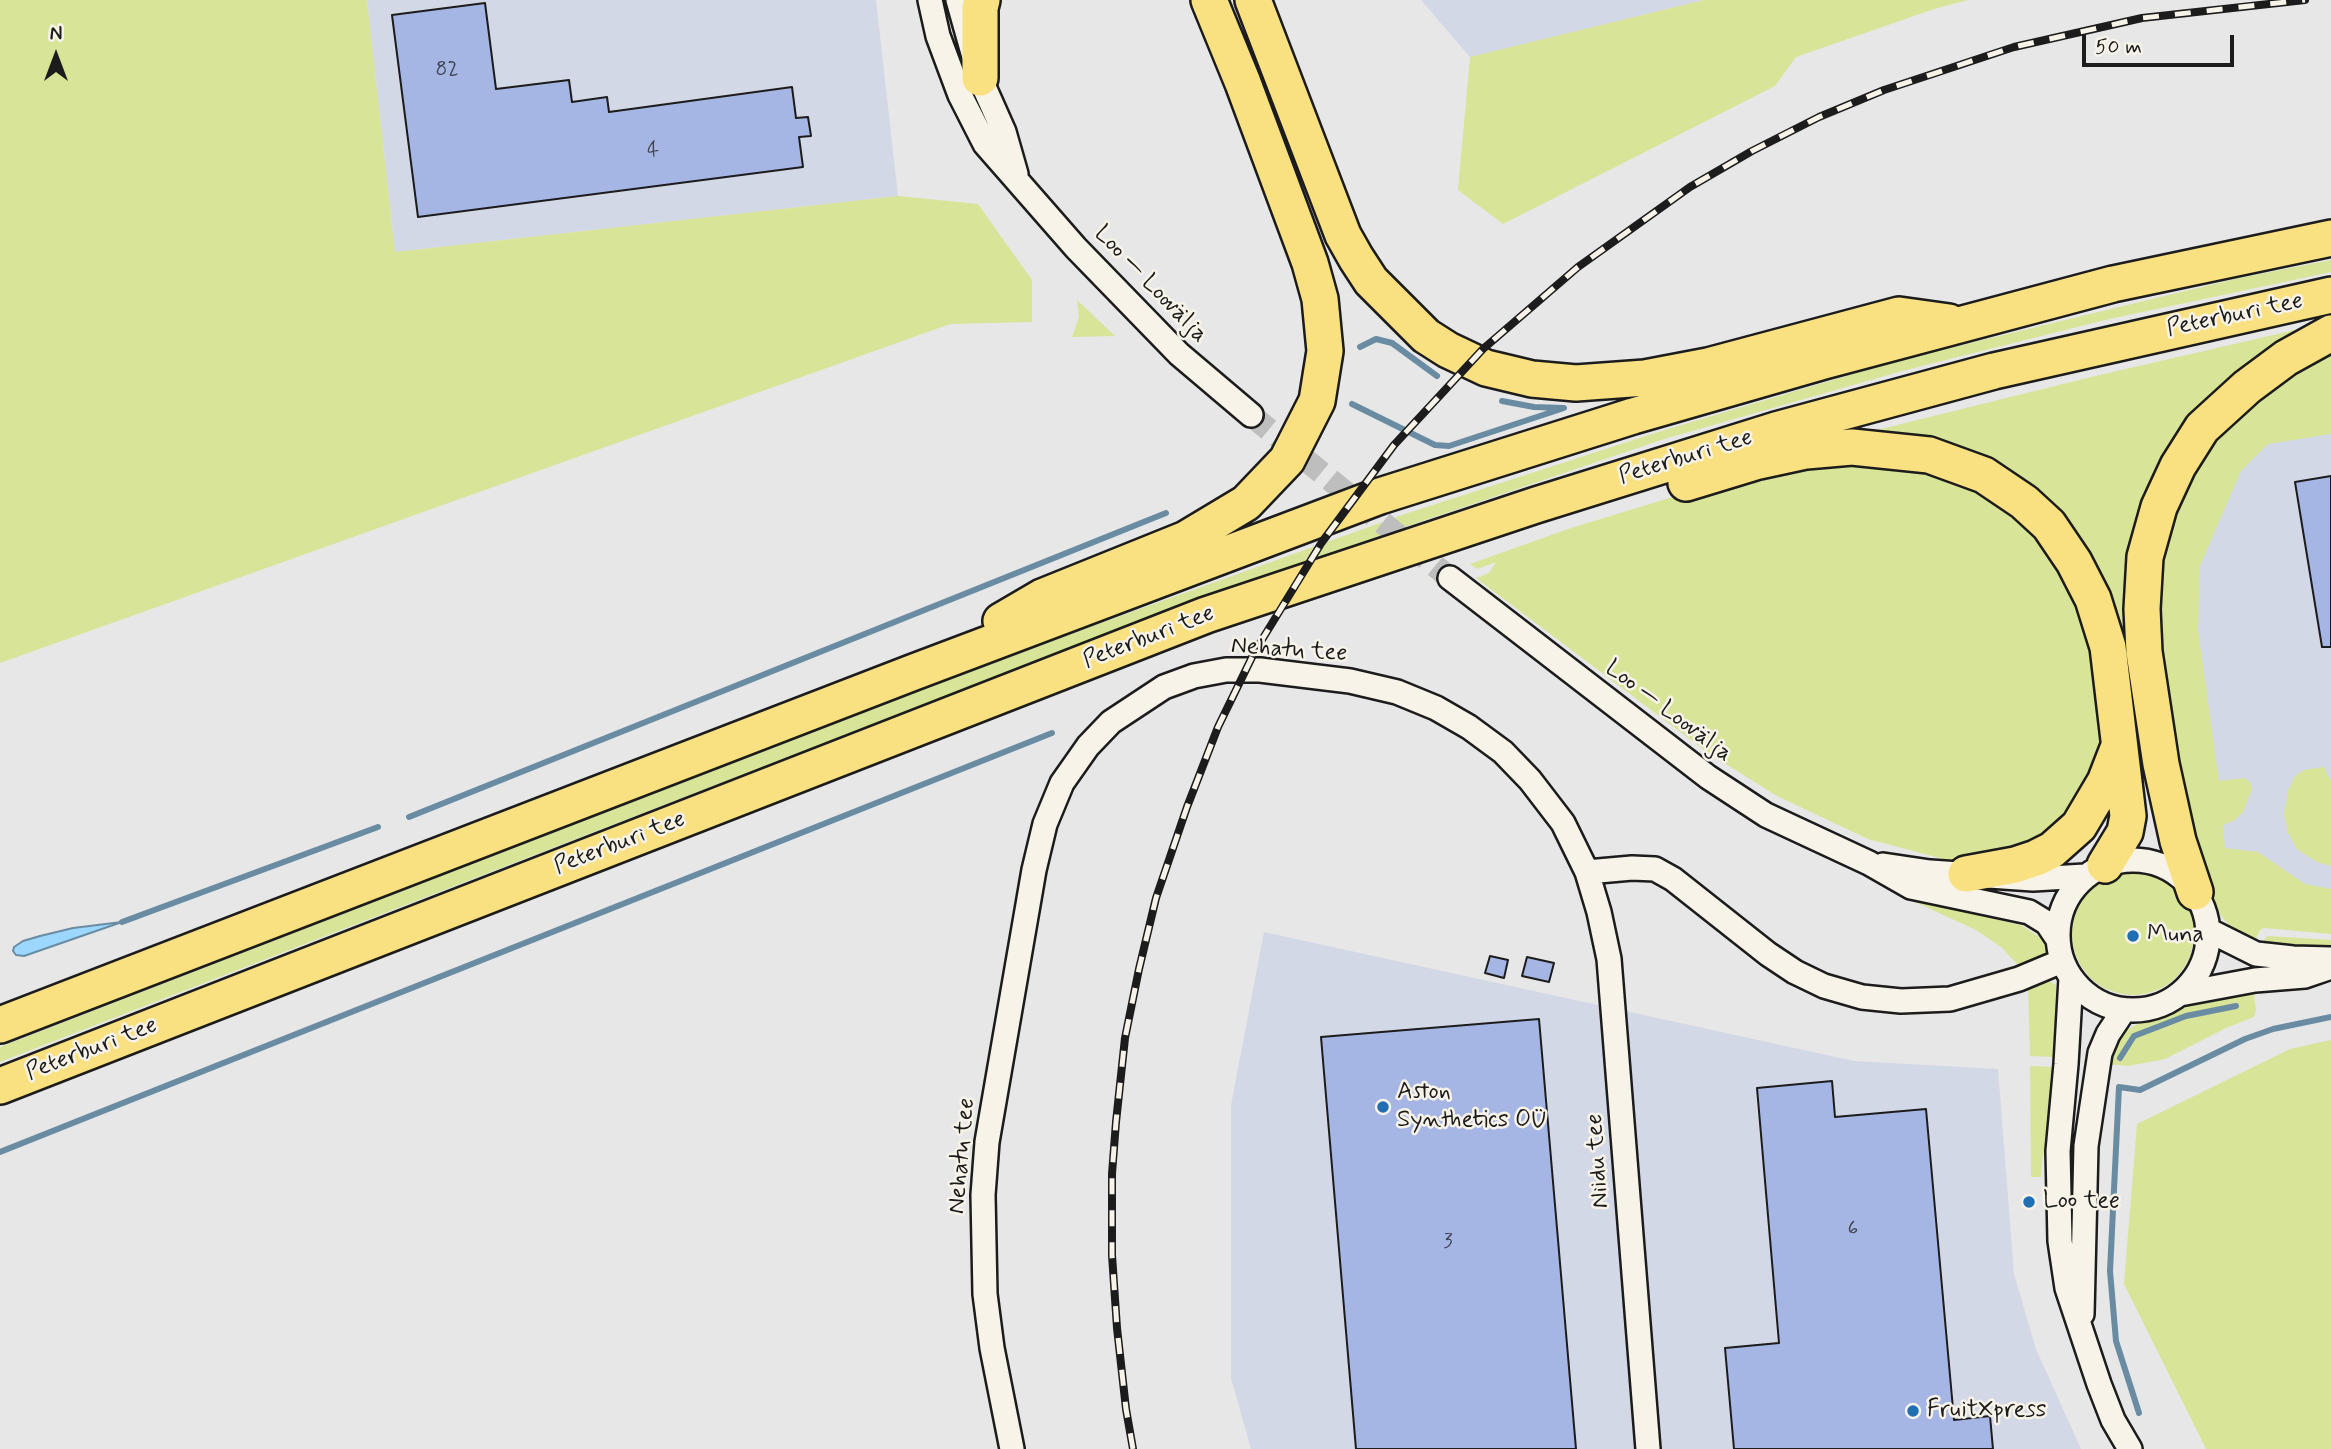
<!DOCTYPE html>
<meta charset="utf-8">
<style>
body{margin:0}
#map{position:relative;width:2331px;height:1449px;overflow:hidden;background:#e7e7e7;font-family:Mynerve,sans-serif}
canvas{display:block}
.north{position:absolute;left:21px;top:21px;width:70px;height:70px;-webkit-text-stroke:5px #f7f3e8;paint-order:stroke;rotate:0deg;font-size:19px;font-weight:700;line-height:28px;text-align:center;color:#1c1c1c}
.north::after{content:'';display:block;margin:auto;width:24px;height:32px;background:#1c1c1c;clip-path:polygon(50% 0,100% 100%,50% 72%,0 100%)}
.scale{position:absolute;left:2082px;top:35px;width:152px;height:32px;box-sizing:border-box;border:4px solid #1c1c1c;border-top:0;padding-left:9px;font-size:21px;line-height:24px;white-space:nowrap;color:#1c1c1c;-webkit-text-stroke:5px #f7f3e8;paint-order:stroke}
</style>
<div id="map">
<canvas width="2331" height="1449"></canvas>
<div class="north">N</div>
<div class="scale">50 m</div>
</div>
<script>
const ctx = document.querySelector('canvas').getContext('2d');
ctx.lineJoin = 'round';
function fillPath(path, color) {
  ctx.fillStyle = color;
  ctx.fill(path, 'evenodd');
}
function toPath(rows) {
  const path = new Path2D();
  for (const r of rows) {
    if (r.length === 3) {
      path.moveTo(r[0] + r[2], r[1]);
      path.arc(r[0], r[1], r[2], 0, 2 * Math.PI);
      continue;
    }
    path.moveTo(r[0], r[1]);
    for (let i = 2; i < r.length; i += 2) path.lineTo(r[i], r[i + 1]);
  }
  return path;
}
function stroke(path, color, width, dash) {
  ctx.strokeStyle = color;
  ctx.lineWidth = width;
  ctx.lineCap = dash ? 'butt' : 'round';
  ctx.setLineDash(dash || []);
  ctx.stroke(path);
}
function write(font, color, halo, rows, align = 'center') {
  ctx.font = font + ' Mynerve,sans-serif';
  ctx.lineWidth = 5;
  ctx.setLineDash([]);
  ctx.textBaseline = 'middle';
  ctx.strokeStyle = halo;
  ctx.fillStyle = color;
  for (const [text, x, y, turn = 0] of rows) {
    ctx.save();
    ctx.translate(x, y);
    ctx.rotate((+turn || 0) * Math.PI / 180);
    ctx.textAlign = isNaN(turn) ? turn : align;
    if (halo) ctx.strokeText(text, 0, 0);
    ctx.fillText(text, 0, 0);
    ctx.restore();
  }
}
const built = toPath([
 [367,0,876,0,898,196,395,252],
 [1421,0,1704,0,1470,57],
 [2331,389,2331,898,2221,857,2189,567,2231,464],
 [1264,932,1854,1061,1998,1069,2014,1274,2036,1349,2081,1449,1251,1449,1231,1378,1231,1105]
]);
const green = toPath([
 [0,0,367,0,395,252,898,196,978,204,1032,280,1032,322,950,324,0,663],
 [1704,0,1968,0,1934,9,1796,57,1775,86,1503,224,1458,190,1470,57],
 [2331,260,2331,272,2105,320,1902,371,1664,439,1411,525,994,677,0,1062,0,1047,975,668,1405,514,1658,432,1900,360,2239,278],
 [1077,300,1115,336,1072,337,1079,317],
 [2321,324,2153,484,2150,781,2138,782,2062,520,1869,432,2087,378],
 [2331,347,2331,434,2268,444,2241,471,2200,566,2198,629,2219,781,2244,778,2250,782,2252,789,2243,812,2235,820,2223,825,2225,848,2258,852,2305,884,2331,889,2331,934,2264,928,2260,930,2254,943,2232,929,2218,912,2193,850,2176,789,2153,597,2176,494,2223,422],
 [1850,460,1948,473,2028,520,2086,614,2104,746,2084,802,2041,843,1970,862,1947,860,1868,839,1777,796,1707,752,1476,578,1489,573,1496,562,1477,569,1470,564,1568,529,1754,472],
 [2324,767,2331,781,2331,866,2317,862,2298,850,2288,833,2284,814,2288,791,2295,776,2304,770],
 [2133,934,61],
 [1891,891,1939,906,2021,925,2041,938,2047,947,2047,954,2044,960,2022,969,2001,947,1976,930],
 [2267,936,2331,940,2331,948,2312,949,2261,945],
 [2040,981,2049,981,2056,985,2058,995,2060,1016,2058,1053,2054,1057,2030,1056,2028,986],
 [2253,989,2256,1010,2254,1017,2226,1028,2165,1059,2128,1066,2107,1064,2115,1044,2127,1030,2145,1020,2194,1002],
 [2331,1040,2331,1449,2206,1449,2124,1284,2137,1124,2290,1049],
 [2030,1066,2056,1067,2052,1115,2042,1160,2041,1177,2031,1177]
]);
const water = toPath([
 [122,922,24,956,16,955,13,951,14,947,23,941,40,936,73,928,122,922]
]);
const stream = toPath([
 [1360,347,1376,339,1392,343,1437,376],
 [1352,404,1435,445,1449,446,1564,408,1534,407,1502,401],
 [409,817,1166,513],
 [122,922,378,827],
 [2120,1058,2134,1036,2186,1016,2236,1006],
 [0,1152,1052,733],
 [2139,1413,2116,1341,2110,1271,2119,1087,2140,1090,2245,1039,2273,1029,2331,1017]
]);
const building = toPath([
 [485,3,496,89,569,80,572,102,607,97,609,112,792,87,796,118,808,117,811,136,799,137,803,167,418,217,392,15,485,3],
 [2331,476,2331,647,2322,647,2295,482,2331,476],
 [1490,956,1508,960,1504,978,1485,973,1490,956],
 [1527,957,1554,963,1549,982,1522,976,1527,957],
 [1539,1019,1576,1449,1356,1449,1321,1037,1539,1019],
 [1832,1081,1835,1117,1926,1109,1954,1420,1990,1416,1993,1449,1734,1449,1725,1348,1779,1343,1757,1088,1832,1081]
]);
const minorTunnel = toPath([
 [1251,415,1450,578]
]);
const minor = toPath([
 [930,0,938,36,960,95,985,144,1076,248,1179,354,1251,415],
 [958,0,980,78,1004,132,1016,174],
 [1450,578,1708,777,1766,815,1869,863,1911,887,2029,912,2047,923,2057,938],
 [2133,935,75],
 [1883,865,1930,872,2033,879,2085,876],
 [1587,872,1599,912,1609,959,1648,1449],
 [2208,930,2256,954,2293,958,2331,959],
 [2071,978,2066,1064,2058,1151,2060,1241,2067,1288,2099,1384,2113,1420,2130,1449],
 [2180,994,2255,980,2305,976,2331,967],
 [2082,1314,2086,1146,2100,1053,2108,1034,2124,1010],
 [1012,1449,992,1348,985,1294,983,1195,987,1142,1034,870,1045,824,1062,783,1088,746,1111,722,1164,687,1194,676,1226,670,1260,670,1350,681,1397,692,1436,708,1469,727,1503,752,1530,780,1563,823,1587,872,1632,868,1655,869,1673,879,1768,954,1795,972,1824,986,1862,997,1901,1001,1950,999,2019,979,2062,961]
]);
const highway = toPath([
 [1253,0,1343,235,1356,258,1371,281,1426,336,1448,350,1486,368,1532,379,1576,383,1645,378,1708,366,1899,315,1949,322],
 [980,78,980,8,982,0],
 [1686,483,1755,462,1806,451,1852,447,1929,455,1984,475,2024,502,2049,525,2074,562,2093,599,2108,647,2128,816,2125,832,2105,865],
 [1001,621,1042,597,1186,539,1246,503,1287,460,1317,401,1325,351,1320,299,1310,263,1243,83,1209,0],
 [1966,874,2015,865,2036,858,2052,850,2079,826,2105,782,2119,746],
 [2195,892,2178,841,2161,764,2144,652,2142,609,2145,557,2159,507,2178,466,2202,428,2247,387,2286,358,2331,333],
 [0,1025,914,672,1380,496,1633,416,1824,361,2113,284,2331,238],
 [0,1086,1206,615,1536,505,1776,430,1994,371,2331,295]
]);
const rail = toPath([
 [1133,1449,1126,1409,1117,1328,1112,1255,1112,1174,1116,1122,1125,1038,1139,969,1156,898,1187,807,1218,727,1255,651,1322,542,1394,445,1483,349,1578,267,1690,187,1752,151,1819,117,1884,90,2014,47,2142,18,2305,0]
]);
const markers = [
 [2133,936,7,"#1f6fb2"],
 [1383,1107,7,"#1f6fb2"],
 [2029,1202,7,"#1f6fb2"],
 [1913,1411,7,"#1f6fb2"]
];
const numberNames = [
 ["82",447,71],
 ["4",653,152],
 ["6",1853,1230],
 ["3",1448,1243]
];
const streetNames = [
 ["Loo — Loovälja",1150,285,46],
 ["Peterburi tee",2235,316,-12],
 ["Peterburi tee",1686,458,-17],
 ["Peterburi tee",1149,638,-21],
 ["Nehatu tee",1289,651,4],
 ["Loo — Loovälja",1668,712,37],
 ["Peterburi tee",620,844,-21],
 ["Peterburi tee",92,1050,-21],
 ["Nehatu tee",963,1156,-85],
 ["Niidu tee",1599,1161,-94]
];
const poiNames = [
 ["Muna",2147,936],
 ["Aston",1397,1093],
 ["Synthetics OÜ",1397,1121],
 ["Loo tee",2043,1202],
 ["FruitXpress",1927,1411]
];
fillPath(built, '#d3d8e6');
fillPath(green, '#d8e497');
fillPath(water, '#9cd7fd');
stroke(water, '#698ca3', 2);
stroke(stream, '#698ca3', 6);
fillPath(building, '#a5b6e5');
stroke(building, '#1c1c1c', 2);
stroke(minorTunnel, '#bebebe', 23, [23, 11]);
stroke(minor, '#1c1c1c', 28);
stroke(highway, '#1c1c1c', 40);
stroke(minor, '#f7f3e8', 23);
stroke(highway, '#f9e181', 35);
stroke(rail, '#1c1c1c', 8);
stroke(rail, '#f7f3e8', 5, [16]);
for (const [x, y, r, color] of markers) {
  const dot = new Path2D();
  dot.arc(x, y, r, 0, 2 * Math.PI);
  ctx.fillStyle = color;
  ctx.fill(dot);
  stroke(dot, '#f7f3e8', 2.5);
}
write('21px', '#3e424e', null, numberNames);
write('24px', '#1c1c1c', '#f7f3e8', streetNames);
write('24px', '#1c1c1c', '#f7f3e8', poiNames, 'left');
</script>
